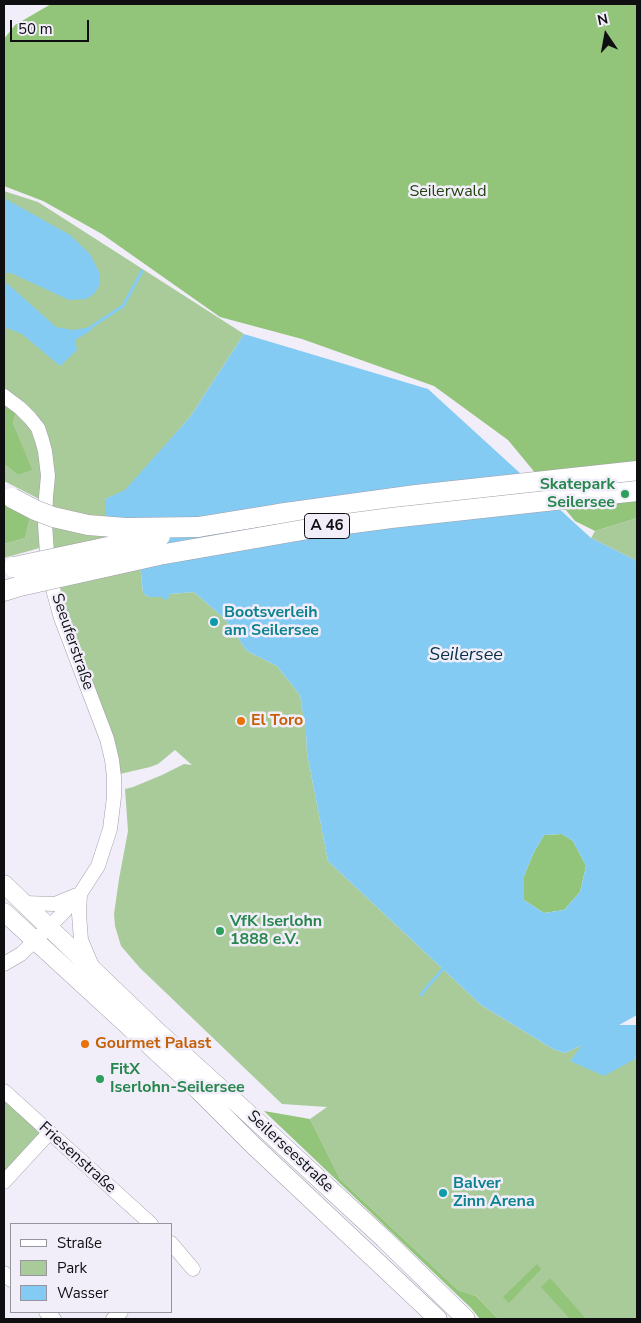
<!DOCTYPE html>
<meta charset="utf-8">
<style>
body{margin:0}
#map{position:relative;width:641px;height:1323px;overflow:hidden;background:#f1eefa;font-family:"Nunito Sans",sans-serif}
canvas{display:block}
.frame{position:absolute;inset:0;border:5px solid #0f0e11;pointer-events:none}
.legend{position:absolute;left:10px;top:1223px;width:162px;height:90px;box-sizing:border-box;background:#f1eefa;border:1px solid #97949d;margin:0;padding:6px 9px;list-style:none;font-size:15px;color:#0f0e11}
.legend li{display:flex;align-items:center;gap:10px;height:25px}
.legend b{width:25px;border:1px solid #97949d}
.north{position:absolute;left:581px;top:10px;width:50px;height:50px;-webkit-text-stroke:4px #f1eefa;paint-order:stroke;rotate:348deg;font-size:14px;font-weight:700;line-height:20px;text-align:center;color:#0f0e11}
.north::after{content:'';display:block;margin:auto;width:18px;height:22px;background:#0f0e11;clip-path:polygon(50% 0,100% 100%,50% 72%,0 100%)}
.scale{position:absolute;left:10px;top:20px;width:79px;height:22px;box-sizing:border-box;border:2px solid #0f0e11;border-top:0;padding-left:6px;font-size:15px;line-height:18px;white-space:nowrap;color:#0f0e11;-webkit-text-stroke:4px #f1eefa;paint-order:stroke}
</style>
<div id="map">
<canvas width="641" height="1323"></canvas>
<div class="frame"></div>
<ul class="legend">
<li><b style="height:6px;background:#fff"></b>Straße</li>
<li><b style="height:14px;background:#a9cb99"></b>Park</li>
<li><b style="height:14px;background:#84cbf4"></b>Wasser</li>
</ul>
<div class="north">N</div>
<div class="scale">50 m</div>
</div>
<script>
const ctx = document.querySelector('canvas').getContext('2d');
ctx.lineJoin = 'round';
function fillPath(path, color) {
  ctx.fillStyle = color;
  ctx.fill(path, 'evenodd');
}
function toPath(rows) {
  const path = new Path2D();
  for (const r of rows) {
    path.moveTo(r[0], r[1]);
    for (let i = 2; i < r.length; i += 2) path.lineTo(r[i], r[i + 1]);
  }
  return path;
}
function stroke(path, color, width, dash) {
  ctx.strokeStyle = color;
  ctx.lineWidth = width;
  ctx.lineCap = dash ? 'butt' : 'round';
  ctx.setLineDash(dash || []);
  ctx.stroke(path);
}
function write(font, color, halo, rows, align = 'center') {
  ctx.font = font + ' "Nunito Sans",sans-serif';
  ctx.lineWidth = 5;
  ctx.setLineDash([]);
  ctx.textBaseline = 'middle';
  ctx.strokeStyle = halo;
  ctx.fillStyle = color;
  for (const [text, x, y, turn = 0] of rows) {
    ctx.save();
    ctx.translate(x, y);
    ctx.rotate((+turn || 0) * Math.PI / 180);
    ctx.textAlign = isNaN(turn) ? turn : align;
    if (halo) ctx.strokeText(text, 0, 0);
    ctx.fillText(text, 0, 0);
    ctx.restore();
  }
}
const green = toPath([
 [4,191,38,202,244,334,190,417,125,491,105,499,140,564,143,593,149,597,163,597,170,594,194,592,225,619,247,651,277,666,300,695,306,731,307,753,328,861,481,1005,553,1049,565,1053,584,1044,570,1061,635,1059,637,1053,637,1319,498,1319,476,1296,458,1290,340,1179,310,1119,327,1107,282,1104,140,968,121,946,115,926,114,914,119,879,128,831,125,789,133,787,162,775,184,764,192,765,175,750,158,764,150,767,116,775,62,619,49,555,48,451,4,392],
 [16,411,32,430,40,449,43,473,41,500,4,481,4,464,18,475,31,470,13,423],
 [30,517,42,519,43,547,4,558,4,544,25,538],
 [637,518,637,561,591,538,595,531],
 [4,1095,46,1133,4,1179]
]);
const forest = toPath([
 [51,4,637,4,637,518,595,531,575,521,508,440,434,386,302,339,220,317,102,234,43,201,4,186,4,39,15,25],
 [4,401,16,411,13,423,32,470,18,475,4,464],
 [4,500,30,517,25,538,4,544],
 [562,834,573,841,586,866,580,892,564,910,544,913,524,900,524,876,533,854,544,835],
 [264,1111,310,1119,340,1179,458,1290,476,1296,498,1319,480,1319,471,1308],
 [537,1264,541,1269,509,1303,503,1297],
 [550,1278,586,1319,570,1319,541,1287]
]);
const water = toPath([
 [4,198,70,235,90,254,100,274,99,286,94,294,86,299,69,300,11,273,4,273],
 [4,282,9,285,56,327,73,330,91,327,92,330,75,340,77,350,60,366,22,334,4,327],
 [244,334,428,389,591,538,637,561,637,1015,619,1025,637,1025,637,1053,635,1059,604,1076,570,1061,582,1045,565,1053,553,1049,481,1005,328,861,307,753,306,733,300,695,277,666,247,651,225,619,194,592,170,594,168,599,165,600,162,597,149,597,143,593,140,564,105,540,105,499,125,490,190,417],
 [562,834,573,841,586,866,580,892,564,910,544,913,524,900,524,876,533,854,544,835]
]);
const stream = toPath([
 [91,327,123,306,142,271],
 [421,995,428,986,443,969]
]);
const minor = toPath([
 [4,396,20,408,30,418,38,428,42,440,45,451,48,476,46,497,45,524,47,553,54,593,61,618,107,739,112,760,114,777,114,797,110,829,98,866,80,894,60,916,21,954,4,964],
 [80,894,79,914,81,940,92,966],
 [24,903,55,904,77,895],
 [4,1091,151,1224],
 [4,1182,49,1133],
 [171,1243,193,1269],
 [4,1273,11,1280],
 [46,1312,54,1319],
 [113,1319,121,1312]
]);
const major = toPath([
 [4,884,157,1031,239,1105,384,1239,466,1319],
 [4,912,198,1090,253,1145,438,1319]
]);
const highway = toPath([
 [198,527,278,514,416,495,637,471],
 [4,591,20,586]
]);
const highwayBridge = toPath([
 [12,498,35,510,53,517,88,525,126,528,198,527],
 [14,567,160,536],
 [20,586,159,555,308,529,391,518,637,491]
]);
const markers = [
 [625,494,5,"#2e9e5b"],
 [214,622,5,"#0f9aa8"],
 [241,721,5,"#e8710a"],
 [220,931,5,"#2e9e5b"],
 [85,1044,5,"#e8710a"],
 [100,1079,5,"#2e9e5b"],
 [443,1193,5,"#0f9aa8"]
];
const shields = [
 [327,526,45]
];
const shieldNames = [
 ["A 46",327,526]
];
const parkNames = [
 ["Seilerwald",448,192]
];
const leisureNames = [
 ["Skatepark",615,485,"right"],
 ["Seilersee",615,503,"right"],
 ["VfK Iserlohn",230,922],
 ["1888 e.V.",230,940],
 ["FitX",110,1070],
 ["Iserlohn-Seilersee",110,1088]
];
const cultureNames = [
 ["Bootsverleih",224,613],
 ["am Seilersee",224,631],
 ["Balver",453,1184],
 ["Zinn Arena",453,1202]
];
const streetNames = [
 ["Seeuferstraße",72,642,71],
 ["Seilerseestraße",290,1152,43],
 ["Friesenstraße",77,1158,42]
];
const foodNames = [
 ["El Toro",251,721],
 ["Gourmet Palast",95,1044]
];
const waterNames = [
 ["Seilersee",466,656]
];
fillPath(green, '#a9cb99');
fillPath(forest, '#92c479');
fillPath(water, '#84cbf4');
stroke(stream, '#84cbf4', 3);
stroke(minor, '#a19eaa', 15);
stroke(major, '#a19eaa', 19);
stroke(highway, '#a19eaa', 21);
stroke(minor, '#fff', 14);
stroke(major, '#fff', 18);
stroke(highway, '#fff', 20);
stroke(highwayBridge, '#a19eaa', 21, []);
stroke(highwayBridge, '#fff', 20);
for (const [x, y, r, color] of markers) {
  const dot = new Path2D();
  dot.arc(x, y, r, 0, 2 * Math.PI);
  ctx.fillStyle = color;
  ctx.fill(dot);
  stroke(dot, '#f1eefa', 2);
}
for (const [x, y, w] of shields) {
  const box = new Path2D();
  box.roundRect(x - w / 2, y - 12.5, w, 25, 4);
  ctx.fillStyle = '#f1eefa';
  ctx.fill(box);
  stroke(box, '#0f0e11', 1);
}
write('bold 15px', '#0f0e11', null, shieldNames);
write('16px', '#22420e', '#f1eefa', parkNames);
write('bold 16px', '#27864d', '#f1eefa', leisureNames, 'left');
write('bold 16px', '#0d838f', '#f1eefa', cultureNames, 'left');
write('16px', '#0f0e11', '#f1eefa', streetNames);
write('bold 16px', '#c56008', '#f1eefa', foodNames, 'left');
write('italic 18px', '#063146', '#f1eefa', waterNames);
</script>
